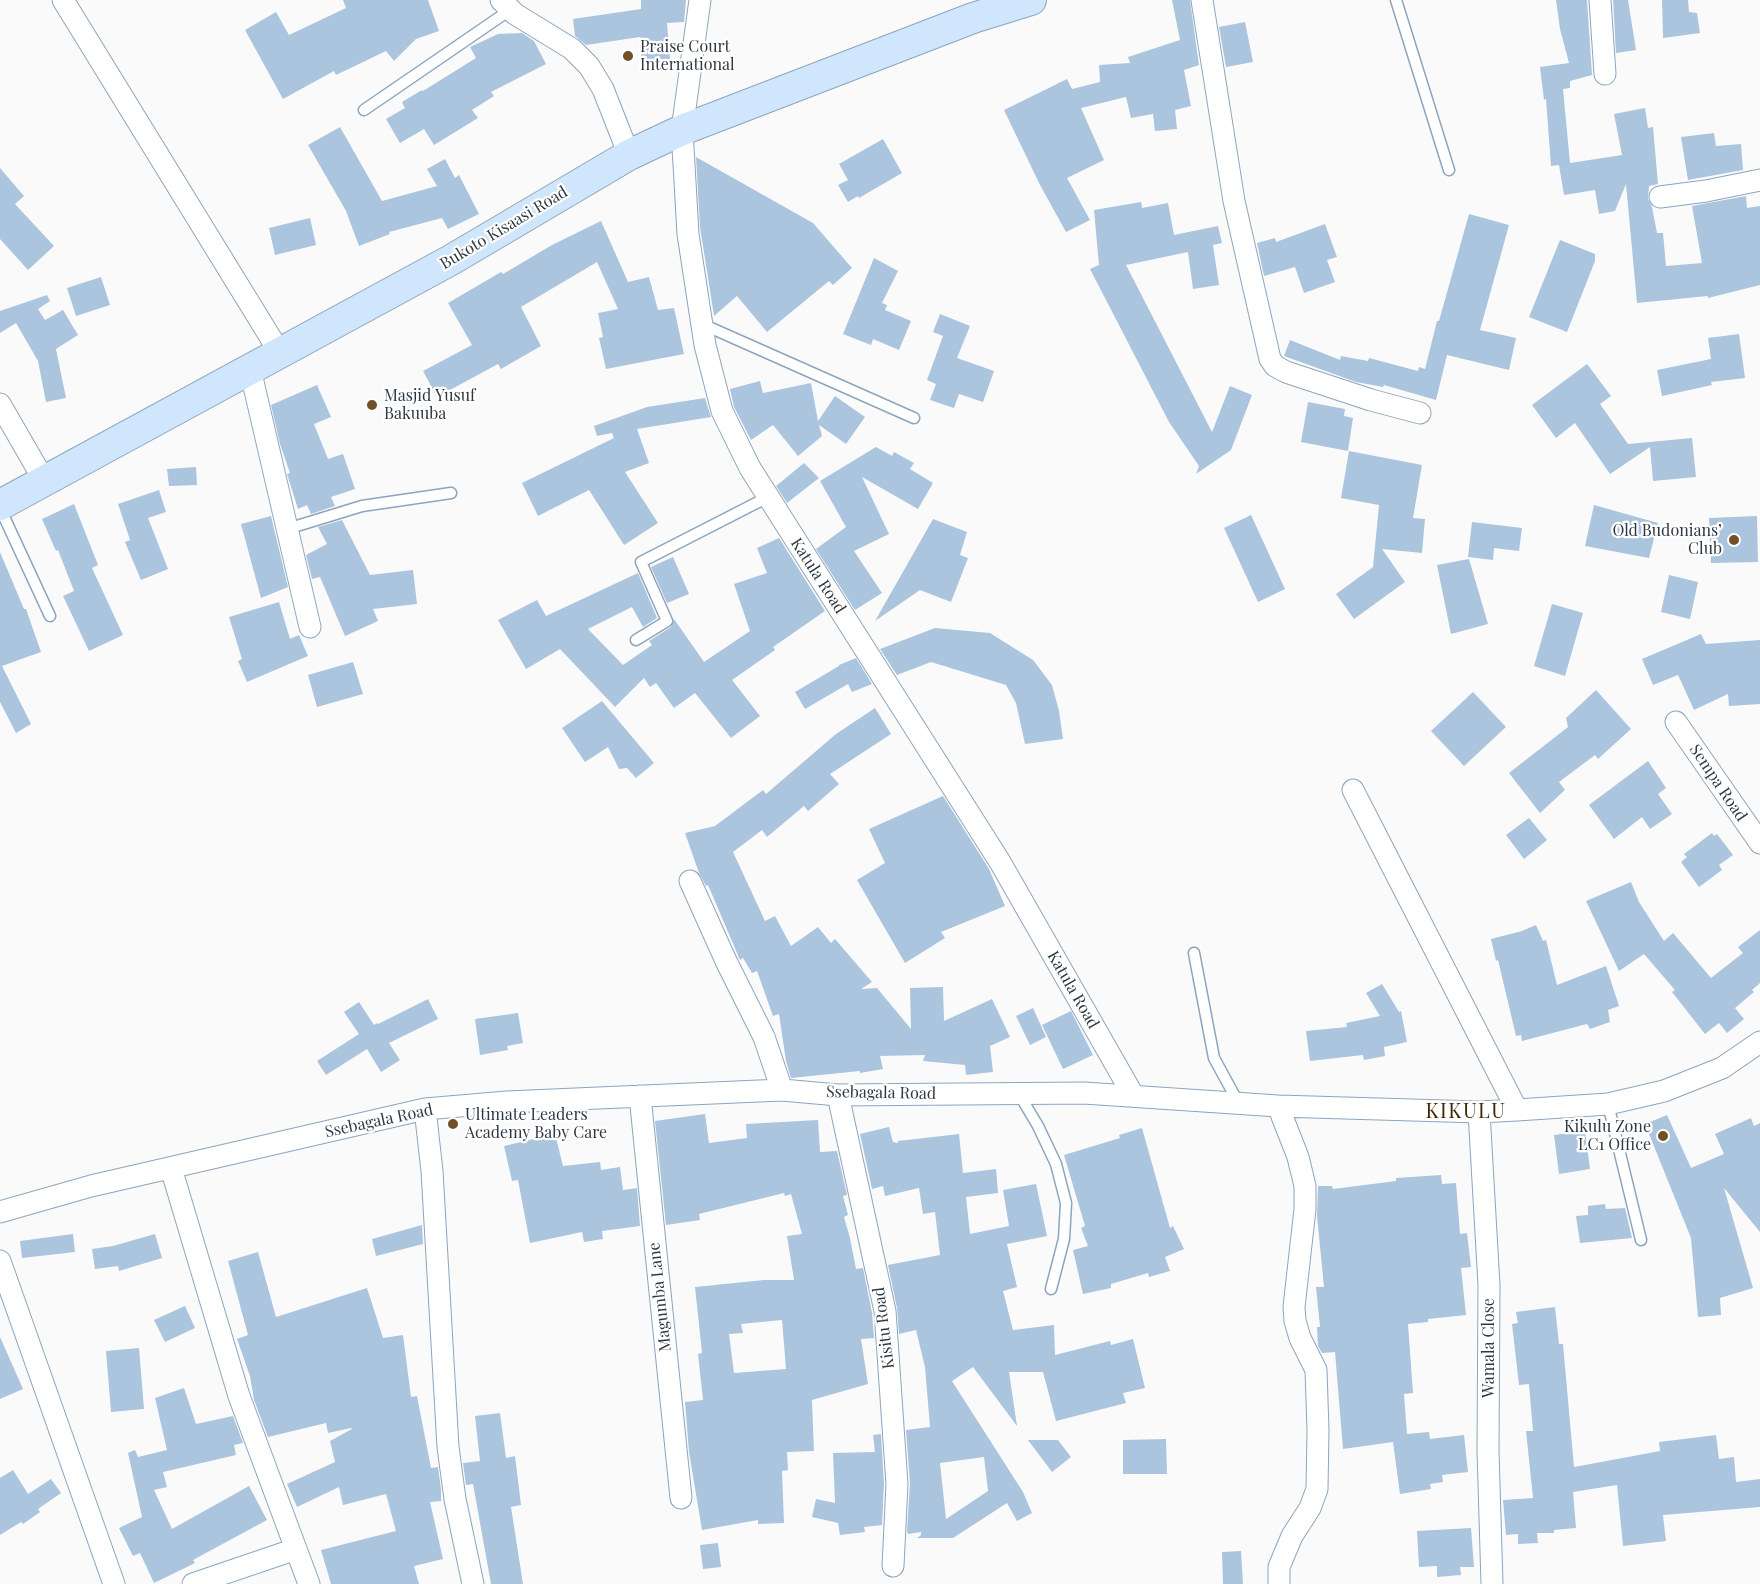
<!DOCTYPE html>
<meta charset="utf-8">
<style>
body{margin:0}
canvas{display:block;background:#fafafa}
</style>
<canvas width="1760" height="1584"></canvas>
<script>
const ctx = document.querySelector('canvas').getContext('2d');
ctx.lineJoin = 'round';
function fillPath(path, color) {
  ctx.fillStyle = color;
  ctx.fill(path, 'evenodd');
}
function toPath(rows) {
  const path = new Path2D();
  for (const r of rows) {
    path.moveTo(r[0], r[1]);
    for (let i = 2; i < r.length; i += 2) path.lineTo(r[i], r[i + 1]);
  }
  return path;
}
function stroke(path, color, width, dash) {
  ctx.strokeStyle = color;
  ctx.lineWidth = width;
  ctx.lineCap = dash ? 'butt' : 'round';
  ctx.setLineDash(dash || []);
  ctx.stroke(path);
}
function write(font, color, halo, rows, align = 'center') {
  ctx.font = font + ' "Playfair Display",serif';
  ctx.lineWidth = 4.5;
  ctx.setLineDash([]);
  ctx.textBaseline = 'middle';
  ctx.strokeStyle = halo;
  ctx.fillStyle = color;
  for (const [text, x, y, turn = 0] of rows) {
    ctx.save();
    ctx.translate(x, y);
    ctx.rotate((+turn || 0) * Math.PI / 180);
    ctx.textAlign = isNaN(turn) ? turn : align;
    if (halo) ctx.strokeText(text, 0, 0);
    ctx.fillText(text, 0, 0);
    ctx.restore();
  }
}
const building = toPath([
 [343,0,428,0,439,31,416,39,394,61,386,51,336,75,334,71,283,99,245,30,276,12,289,35,346,8],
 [641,0,686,0,684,22,667,23,671,70,642,72,640,37,586,45,575,36,573,19,641,9],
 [1172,0,1190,0,1199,65,1184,70,1191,106,1175,110,1177,129,1155,131,1153,114,1131,118,1126,97,1081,108,1104,160,1067,178,1090,220,1066,232,1040,185,1004,110,1067,79,1072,89,1100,82,1099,65,1130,63,1128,57,1180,40],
 [1556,0,1587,0,1592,75,1570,81,1570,88,1563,89,1570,163,1622,155,1614,114,1645,108,1648,128,1653,127,1658,184,1649,186,1648,199,1652,207,1657,233,1663,233,1666,266,1702,263,1692,206,1746,196,1747,208,1760,206,1760,285,1708,298,1708,296,1637,303,1626,184,1615,211,1599,214,1595,190,1564,195,1559,165,1551,166,1546,99,1544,100,1540,67,1569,63,1560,29],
 [1613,0,1628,0,1636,50,1616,53],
 [1662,0,1688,0,1689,12,1697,13,1700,33,1663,38],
 [1245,22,1253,62,1226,67,1219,27],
 [522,33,534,41,546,64,491,92,494,96,472,110,478,118,434,145,424,129,400,143,386,119,405,108,402,102,422,90,423,91,476,58,470,47,498,34],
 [340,127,382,201,437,186,427,169,445,159,455,178,459,175,479,214,448,229,442,218,389,232,390,234,359,246,346,211,308,145],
 [1714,133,1716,146,1741,144,1743,170,1688,180,1681,137],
 [883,139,902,173,859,198,858,196,848,202,838,185,848,180,839,164],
 [696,157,813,223,852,268,833,285,829,281,767,332,737,296,714,316,700,227],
 [0,168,24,196,15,204,54,246,28,270,0,239],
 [1141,202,1142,208,1168,203,1174,235,1218,226,1222,243,1213,245,1219,285,1193,289,1188,252,1126,265,1212,432,1230,386,1252,395,1231,450,1196,474,1199,466,1169,422,1090,269,1099,265,1094,210],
 [1469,214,1509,225,1480,330,1516,338,1509,370,1447,355,1436,400,1384,385,1383,387,1356,382,1284,356,1290,340,1340,360,1341,356,1368,361,1369,358,1418,371,1419,367,1425,369,1437,321,1439,321],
 [310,218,316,245,275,255,269,228],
 [601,221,628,282,649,277,658,310,674,308,684,354,606,369,599,338,603,337,598,313,618,309,597,262,521,307,541,346,501,369,498,364,437,397,423,371,472,345,448,303,501,272,503,274,552,245],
 [1325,224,1337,257,1327,260,1335,282,1304,293,1295,267,1264,276,1257,243,1275,238,1276,242],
 [1560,240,1595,254,1595,261,1567,332,1529,317],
 [874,258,898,271,882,303,887,305,885,310,911,321,899,350,873,339,871,345,843,334],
 [101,277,110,305,76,316,67,288],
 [47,295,50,301,38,309,45,320,63,310,78,335,56,349,66,398,46,402,38,361,16,323,0,333,0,311],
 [940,314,970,326,957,358,994,371,983,402,959,394,954,408,930,400,936,384,927,380,943,336,933,332],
 [1739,334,1745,378,1711,382,1712,385,1662,396,1657,370,1711,359,1708,338],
 [1587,364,1611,396,1600,404,1628,444,1692,438,1696,477,1653,481,1650,447,1610,474,1575,423,1556,438,1532,405],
 [760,381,763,393,811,383,818,421,835,396,865,417,846,444,819,425,822,436,798,456,773,425,751,440,734,407,730,389],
 [317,385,331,417,314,424,328,459,343,454,355,489,331,497,335,506,311,514,307,505,298,509,287,474,290,473,280,444,271,405],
 [705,398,711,417,637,429,649,463,625,472,658,523,624,545,589,490,538,516,522,483,614,438,612,433,597,436,594,426,647,407],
 [1308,402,1345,409,1344,416,1353,418,1348,451,1301,442],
 [876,447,892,456,894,452,914,463,910,469,933,483,918,509,862,477,889,534,854,551,882,593,855,610,816,549,846,527,820,481],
 [1349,451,1422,465,1413,518,1425,519,1422,553,1382,549,1405,582,1354,619,1336,594,1373,567,1379,505,1341,498],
 [804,463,819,478,787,503,776,486],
 [196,467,197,485,169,486,167,469],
 [159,490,166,512,148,518,168,569,141,580,125,542,130,540,118,504],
 [74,504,98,565,92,568,123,635,89,651,63,596,74,591,58,550,56,551,42,519],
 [1594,505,1658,523,1649,558,1585,546],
 [1251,515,1285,589,1258,602,1224,528],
 [271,516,288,587,261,598,241,524],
 [1757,516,1758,562,1711,563,1709,518],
 [933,519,967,532,960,555,968,558,951,602,920,590,875,621],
 [342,520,370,575,413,570,417,604,373,609,378,621,345,636,320,577,312,579,306,555,327,544,318,527],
 [1472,522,1522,528,1519,551,1494,548,1493,560,1468,557],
 [779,538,825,611,773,647,775,650,732,680,760,716,731,738,695,693,674,708,656,683,650,687,644,678,615,707,560,649,526,669,498,620,537,600,546,616,638,573,657,618,643,627,632,607,588,629,623,665,652,645,649,641,671,627,674,619,704,662,750,631,734,584,767,573,757,548],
 [0,552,24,609,26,609,41,652,2,666,31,724,16,733,0,702],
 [673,557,689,594,667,603,651,567],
 [1469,559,1488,624,1451,634,1437,565],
 [1669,575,1698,582,1690,619,1661,612],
 [279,602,290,639,299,635,308,656,247,682,238,661,242,659,229,617],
 [1552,604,1583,613,1565,676,1534,666],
 [935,628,990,633,1033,660,1052,685,1059,711,1063,739,1025,744,1016,703,1006,685,931,662,897,675,880,649],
 [1701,634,1706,644,1760,640,1760,704,1729,706,1728,694,1694,710,1678,675,1653,685,1642,659],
 [856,658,872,684,852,692,848,684,805,709,795,692,839,666,839,665],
 [353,662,363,694,317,707,308,675],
 [1596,690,1631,729,1598,759,1595,755,1559,782,1565,790,1540,813,1509,773,1568,727,1566,718],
 [1473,692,1506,727,1464,766,1431,731],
 [602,701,654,763,636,778,627,768,619,769,608,747,585,762,562,728],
 [875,708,891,734,830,774,839,784,808,811,804,806,767,837,762,830,733,852,765,921,775,916,791,946,818,927,831,943,835,939,872,982,861,989,877,988,911,1029,910,988,943,987,944,1021,992,999,1010,1037,990,1046,993,1072,966,1075,965,1065,923,1061,925,1055,880,1056,883,1069,860,1073,860,1071,791,1078,786,1061,779,1014,773,1016,757,971,752,973,743,958,740,960,708,885,706,886,699,873,685,833,715,826,763,790,766,794,836,734],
 [1648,761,1666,788,1658,794,1672,814,1650,829,1642,817,1614,839,1589,805],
 [943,796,989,869,1005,906,941,932,945,938,905,963,857,880,885,863,869,829],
 [1529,818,1547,840,1524,859,1506,835],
 [1712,833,1714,836,1717,834,1733,855,1719,865,1722,870,1699,887,1681,862,1687,857,1684,854],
 [1631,882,1639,902,1664,941,1673,933,1711,978,1743,953,1738,947,1760,930,1760,983,1752,990,1754,992,1735,1008,1744,1019,1727,1033,1719,1023,1705,1034,1672,992,1675,990,1644,954,1619,971,1586,901],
 [1536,925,1543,941,1546,940,1557,985,1606,966,1619,1006,1608,1010,1610,1022,1590,1029,1587,1024,1522,1041,1521,1035,1516,1036,1498,960,1496,961,1491,939,1522,931],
 [1382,984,1399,1012,1401,1011,1407,1042,1384,1047,1385,1056,1364,1060,1363,1055,1310,1061,1306,1031,1347,1027,1346,1023,1380,1016,1366,993],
 [428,999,438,1019,389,1043,400,1060,381,1072,367,1049,326,1075,317,1061,359,1034,344,1012,359,1002,374,1025,377,1023,378,1024],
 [1033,1008,1046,1037,1030,1045,1016,1016],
 [1071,1011,1093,1055,1063,1069,1042,1025],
 [518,1013,523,1043,507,1046,508,1050,480,1055,475,1019],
 [705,1114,709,1143,747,1138,746,1124,818,1120,820,1152,837,1151,847,1195,843,1196,848,1215,844,1217,850,1238,856,1269,863,1268,872,1313,874,1338,861,1339,868,1384,812,1400,814,1451,787,1452,788,1470,782,1471,784,1523,758,1524,758,1520,702,1530,689,1452,685,1402,703,1400,698,1354,702,1353,695,1287,764,1280,794,1280,787,1236,802,1234,791,1194,785,1196,784,1193,699,1214,700,1220,666,1225,655,1121],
 [782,1320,786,1369,734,1373,729,1334,743,1333,741,1324],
 [1667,1115,1691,1168,1724,1154,1715,1134,1751,1118,1754,1126,1760,1123,1760,1232,1724,1188,1753,1288,1720,1298,1721,1315,1698,1317,1691,1238,1645,1124],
 [889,1127,893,1142,898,1143,898,1141,959,1134,963,1173,996,1169,998,1193,966,1197,970,1234,1009,1226,1003,1190,1036,1184,1047,1236,1007,1244,1017,1287,1003,1291,1013,1330,1054,1325,1055,1355,1110,1341,1111,1345,1133,1339,1145,1388,1123,1393,1126,1403,1056,1421,1043,1372,1009,1372,1017,1426,973,1367,952,1381,1023,1492,1032,1513,1017,1521,1007,1503,953,1538,917,1538,921,1535,921,1532,908,1534,907,1531,910,1483,906,1430,930,1427,925,1367,916,1330,899,1334,897,1308,888,1265,940,1255,935,1212,923,1214,919,1188,885,1196,883,1186,872,1189,860,1134],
 [984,1457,988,1491,946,1519,940,1463],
 [1142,1128,1170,1228,1173,1226,1184,1249,1165,1257,1170,1271,1149,1277,1148,1273,1111,1284,1111,1288,1083,1294,1073,1250,1088,1246,1081,1228,1085,1226,1064,1155,1120,1138,1119,1135],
 [1585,1131,1590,1169,1559,1174,1554,1135],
 [555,1134,563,1166,600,1162,601,1170,620,1167,623,1190,637,1188,640,1226,602,1231,603,1239,584,1242,582,1232,530,1243,518,1180,512,1181,504,1146],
 [1441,1175,1442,1184,1456,1183,1460,1234,1467,1233,1471,1267,1461,1268,1466,1315,1428,1319,1428,1322,1408,1324,1413,1393,1404,1394,1407,1434,1429,1432,1430,1439,1464,1435,1468,1472,1442,1475,1443,1482,1430,1484,1431,1489,1400,1494,1393,1442,1343,1449,1335,1352,1322,1353,1318,1346,1317,1327,1320,1327,1316,1287,1324,1287,1317,1216,1318,1186,1332,1186,1333,1189,1396,1181,1396,1178],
 [1605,1204,1606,1209,1625,1208,1632,1238,1580,1243,1576,1216,1588,1215,1588,1206],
 [422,1225,423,1244,376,1256,372,1239],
 [73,1234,75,1252,22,1258,20,1241],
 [155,1234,162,1258,119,1271,118,1266,95,1269,92,1249,113,1246],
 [258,1252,276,1317,367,1288,383,1338,403,1335,411,1397,417,1396,431,1468,438,1467,441,1489,441,1501,430,1502,443,1559,414,1566,419,1584,331,1584,321,1550,396,1531,386,1494,343,1505,339,1487,297,1507,287,1484,335,1462,330,1441,352,1429,351,1428,328,1433,326,1423,268,1437,254,1400,250,1376,237,1339,248,1335,228,1261],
 [185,1306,195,1328,165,1342,154,1320],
 [1555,1307,1559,1344,1563,1344,1574,1467,1660,1451,1659,1442,1716,1435,1719,1459,1734,1457,1736,1482,1760,1479,1760,1507,1663,1515,1666,1541,1623,1546,1617,1485,1573,1492,1576,1528,1554,1530,1554,1533,1537,1533,1538,1543,1518,1544,1518,1534,1506,1535,1503,1500,1533,1498,1526,1431,1533,1431,1529,1384,1519,1385,1512,1324,1518,1323,1516,1312],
 [0,1337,23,1389,0,1399],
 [139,1348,144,1409,111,1412,106,1351],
 [184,1388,196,1424,233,1416,243,1443,234,1445,236,1455,163,1472,167,1487,154,1490,172,1529,249,1486,267,1520,193,1560,195,1563,154,1583,140,1553,133,1556,119,1528,142,1517,128,1453,135,1450,138,1457,167,1450,155,1398],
 [500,1413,506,1458,515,1456,521,1505,511,1507,523,1584,491,1584,473,1484,466,1485,463,1463,480,1461,475,1416],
 [881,1434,884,1484,882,1525,864,1527,865,1532,840,1535,838,1523,812,1517,816,1499,835,1503,833,1453,875,1452,873,1435],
 [1166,1439,1167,1474,1123,1474,1123,1440],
 [1028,1440,1058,1440,1071,1457,1052,1472],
 [13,1470,28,1494,51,1479,61,1493,38,1509,40,1512,23,1524,21,1522,0,1535,0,1478],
 [1471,1528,1474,1567,1460,1567,1461,1575,1437,1577,1437,1566,1419,1567,1417,1531],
 [718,1543,721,1567,703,1569,700,1545],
 [1241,1551,1243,1584,1223,1584,1222,1552]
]);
const service = toPath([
 [1396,0,1449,170],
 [364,110,510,10],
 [702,324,914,418],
 [0,508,50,616],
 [287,529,362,506,451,493],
 [636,640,667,621,641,562,768,497],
 [1194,953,1214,1058,1238,1102],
 [1019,1094,1038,1126,1056,1164,1066,1203,1064,1239,1051,1289],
 [1608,1104,1641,1240]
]);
const minor = toPath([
 [63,0,280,353],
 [501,0,515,14,572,49,589,66,603,89,629,155],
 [700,0,682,130,688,234,705,345,722,411,750,468,1000,862,1133,1095],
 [1202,0,1234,201,1270,359,1275,366,1286,372,1371,400,1420,413],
 [1600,0,1605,74],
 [1660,197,1706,191,1760,180],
 [250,369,310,627],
 [0,404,45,482],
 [1676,722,1760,843],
 [1353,790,1517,1110],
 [690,881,726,961,764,1037,782,1090],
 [838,1095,885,1311,897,1484,893,1566],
 [640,1096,681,1498],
 [1278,1106,1298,1157,1305,1186,1305,1209,1294,1307,1295,1321,1300,1338,1316,1370,1318,1430,1317,1489,1310,1508,1292,1536,1279,1567,1279,1584],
 [425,1109,432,1171,448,1447,455,1499,473,1584],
 [1479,1112,1489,1285,1488,1451,1492,1584],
 [171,1168,239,1396,309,1584],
 [0,1212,91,1186,425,1109,507,1102,782,1090,838,1095,1084,1093,1278,1106,1479,1112,1517,1110,1608,1104,1664,1091,1722,1068,1760,1042],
 [0,1261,114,1584],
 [193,1584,296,1549]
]);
const secondary = toPath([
 [0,505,451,260,629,155,682,130,973,18,1031,0]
]);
const markers = [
 [628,56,6,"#714f27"],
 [372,405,6,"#714f27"],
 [1734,540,6,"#714f27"],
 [453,1124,6,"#714f27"],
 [1663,1136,6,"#714f27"]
];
const poiNames = [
 ["Praise Court",640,47],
 ["International",640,65],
 ["Masjid Yusuf",384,396],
 ["Bakuuba",384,414],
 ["Old Budonians’",1722,531,"right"],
 ["Club",1722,549,"right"],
 ["Ultimate Leaders",465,1115],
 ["Academy Baby Care",465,1133],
 ["Kikulu Zone",1651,1127,"right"],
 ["LC1 Office",1651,1145,"right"]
];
const streetNames = [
 ["Bukoto Kisaasi Road",504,228,-31],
 ["Katula Road",818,576,57],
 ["Sempa Road",1718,783,56],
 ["Katula Road",1073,990,60],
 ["Ssebagala Road",881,1093,1],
 ["Ssebagala Road",379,1121,-12],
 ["Magumba Lane",660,1297,-96],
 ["Kisitu Road",884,1328,-97],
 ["Wamala Close",1489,1348,-90]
];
const quarterNames = [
 ["KIKULU",1466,1112]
];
fillPath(building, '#abc5df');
stroke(service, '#8ca5be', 13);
stroke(minor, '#8ca5be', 23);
stroke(secondary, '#8ca5be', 32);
stroke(service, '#fff', 10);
stroke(minor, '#fff', 21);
stroke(secondary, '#cfe6fc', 30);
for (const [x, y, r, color] of markers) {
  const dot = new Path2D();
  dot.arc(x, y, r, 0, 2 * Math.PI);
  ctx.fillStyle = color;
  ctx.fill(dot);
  stroke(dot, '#fff', 2);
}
write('16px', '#2e3843', '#fff', poiNames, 'left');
write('16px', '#2e3843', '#fff', streetNames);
ctx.letterSpacing = '1.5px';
write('20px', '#422906', '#fff', quarterNames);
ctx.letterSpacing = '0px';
</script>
